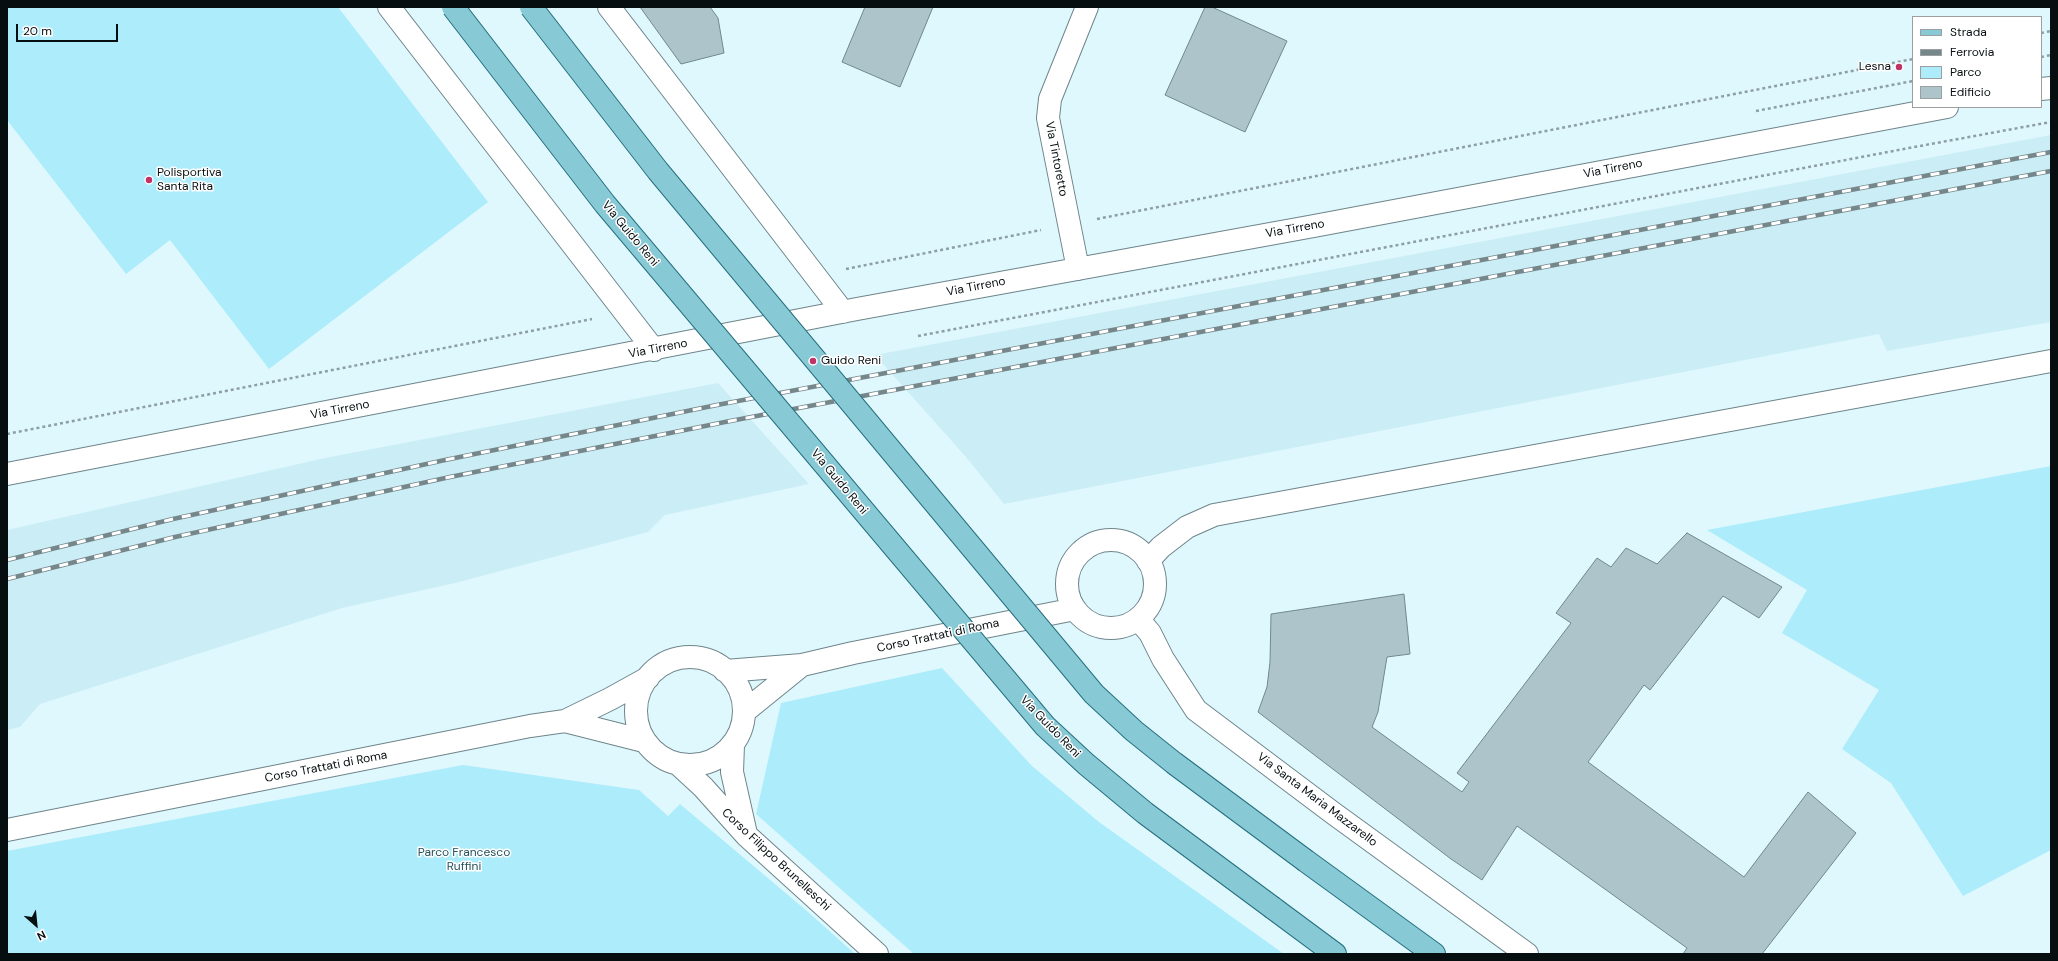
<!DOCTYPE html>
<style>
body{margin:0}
#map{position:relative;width:2058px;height:961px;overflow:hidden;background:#dff8fe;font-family:"DM Sans",sans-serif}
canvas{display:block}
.frame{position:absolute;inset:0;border:8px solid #060e10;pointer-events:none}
.legend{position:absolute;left:1912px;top:16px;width:130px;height:92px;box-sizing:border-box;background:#fff;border:1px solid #9b9f9f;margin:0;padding:5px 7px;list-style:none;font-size:12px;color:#060e10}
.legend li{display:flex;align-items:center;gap:8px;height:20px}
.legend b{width:20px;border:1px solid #9b9f9f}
.north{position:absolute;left:16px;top:905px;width:40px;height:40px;-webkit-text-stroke:3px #fff;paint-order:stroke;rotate:153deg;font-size:11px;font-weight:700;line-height:16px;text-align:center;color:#060e10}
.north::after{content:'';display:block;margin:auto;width:14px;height:18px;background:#060e10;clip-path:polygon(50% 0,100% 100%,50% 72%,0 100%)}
.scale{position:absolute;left:16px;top:24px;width:102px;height:18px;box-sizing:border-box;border:2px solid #060e10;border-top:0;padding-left:5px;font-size:12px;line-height:14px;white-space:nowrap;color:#060e10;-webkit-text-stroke:3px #fff;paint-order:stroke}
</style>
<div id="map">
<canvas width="2058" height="961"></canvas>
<div class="frame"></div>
<ul class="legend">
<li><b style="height:5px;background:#88c9d6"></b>Strada</li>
<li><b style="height:5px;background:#76878b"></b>Ferrovia</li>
<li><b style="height:11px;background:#adecfa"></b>Parco</li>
<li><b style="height:11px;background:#acc4ca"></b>Edificio</li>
</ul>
<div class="north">N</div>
<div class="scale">20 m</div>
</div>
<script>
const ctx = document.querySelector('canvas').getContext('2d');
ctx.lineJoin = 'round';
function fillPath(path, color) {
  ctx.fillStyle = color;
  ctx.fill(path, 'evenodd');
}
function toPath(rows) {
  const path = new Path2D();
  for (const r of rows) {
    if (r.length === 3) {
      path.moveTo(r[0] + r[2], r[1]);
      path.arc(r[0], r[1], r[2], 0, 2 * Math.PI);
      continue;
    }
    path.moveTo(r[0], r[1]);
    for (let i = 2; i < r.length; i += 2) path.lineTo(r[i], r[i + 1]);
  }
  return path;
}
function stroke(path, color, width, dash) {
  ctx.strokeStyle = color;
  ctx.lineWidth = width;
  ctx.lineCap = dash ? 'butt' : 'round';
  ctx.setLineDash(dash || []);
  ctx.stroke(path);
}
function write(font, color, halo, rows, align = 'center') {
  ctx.font = font + ' "DM Sans",sans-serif';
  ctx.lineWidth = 3;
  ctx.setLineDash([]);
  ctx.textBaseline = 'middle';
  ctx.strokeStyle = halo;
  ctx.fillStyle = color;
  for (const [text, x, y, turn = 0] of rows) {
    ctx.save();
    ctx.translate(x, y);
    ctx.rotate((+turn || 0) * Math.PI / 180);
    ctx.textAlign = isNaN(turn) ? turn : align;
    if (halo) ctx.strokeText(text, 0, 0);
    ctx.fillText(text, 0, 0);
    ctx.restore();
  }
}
const built = toPath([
 [2051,135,2051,322,1887,351,1879,334,1004,504,966,457,875,355],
 [718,383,809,484,665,515,648,532,455,583,342,608,40,704,20,727,7,730,7,530,325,458]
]);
const green = toPath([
 [7,7,338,7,488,202,269,369,170,240,126,274,7,120],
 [2051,466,2051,850,1963,896,1891,783,1842,749,1879,690,1782,633,1807,590,1707,530],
 [942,668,1032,766,1099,822,1284,954,914,954,756,814,781,703],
 [463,765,639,790,668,816,680,804,807,911,855,954,7,954,7,851]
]);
const building = toPath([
 [640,7,710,7,718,18,724,53,681,64,640,7],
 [865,7,933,7,900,87,842,62,865,7],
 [1205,7,1212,7,1287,41,1245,132,1165,95,1205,7],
 [1687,533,1782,587,1759,618,1723,596,1650,690,1644,685,1588,762,1744,877,1808,792,1856,833,1762,954,1683,954,1687,948,1517,826,1482,880,1451,859,1258,712,1267,687,1270,662,1271,614,1404,594,1410,654,1387,657,1378,712,1372,727,1462,792,1469,782,1457,773,1571,623,1556,613,1597,558,1611,567,1626,548,1657,564,1687,533]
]);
const path = toPath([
 [2041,33,2051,31],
 [2041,57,2051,55],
 [1756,111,1913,81],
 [1097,219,1913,59],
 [846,269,1041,230],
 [918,336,1909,148,2051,122],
 [7,434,592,319]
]);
const minor = toPath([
 [389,7,654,350],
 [609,7,843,312],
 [2041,89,2051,88],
 [1078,269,1048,118,1050,99,1087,7],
 [7,474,857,309,1314,226,1947,107],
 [1111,584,44],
 [1148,561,1161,547,1187,527,1214,515,2051,361],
 [1138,619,1150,633,1163,659,1196,710,1333,813,1527,954],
 [690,711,54],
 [725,671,802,665,853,653,1075,609],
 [744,712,802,665],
 [565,721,610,699,648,678],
 [733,745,732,772,746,834],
 [678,764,703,787,746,835,877,954],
 [7,830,530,726,565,721,644,741]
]);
const major = toPath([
 [1306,861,1434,954],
 [1273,908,1335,954]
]);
const rail = toPath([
 [7,560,173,519,445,460,717,405,2051,152],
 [7,579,175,537,450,477,725,422,2051,171]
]);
const majorBridge = toPath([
 [453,7,605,204,1045,726,1086,764,1145,813,1273,908],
 [531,7,658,171,1094,694,1134,731,1174,763,1306,861]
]);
const markers = [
 [1899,67,4,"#bf3368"],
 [149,180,4,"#bf3368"],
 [813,361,4,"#bf3368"]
];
const poiNames = [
 ["Lesna",1891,67,"right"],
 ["Polisportiva",157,173],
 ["Santa Rita",157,187],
 ["Guido Reni",821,361]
];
const streetNames = [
 ["Via Tintoretto",1056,159,79],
 ["Via Tirreno",1613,169,-11],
 ["Via Tirreno",1295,229,-10],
 ["Via Guido Reni",630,234,50],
 ["Via Tirreno",976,287,-11],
 ["Via Tirreno",658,349,-11],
 ["Via Tirreno",340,410,-11],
 ["Via Guido Reni",839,482,50],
 ["Corso Trattati di Roma",938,636,-12],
 ["Via Guido Reni",1050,727,46],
 ["Corso Trattati di Roma",326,767,-11],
 ["Via Santa Maria Mazzarello",1317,800,37],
 ["Corso Filippo Brunelleschi",776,860,43]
];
const parkNames = [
 ["Parco Francesco",464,853],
 ["Ruffini",464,867]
];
fillPath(built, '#cbedf5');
fillPath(green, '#adecfa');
fillPath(building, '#acc4ca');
stroke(building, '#70888d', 1);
stroke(minor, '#6e858a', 24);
stroke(major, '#26707e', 24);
stroke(path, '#8d9fa4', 2.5, [3, 3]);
stroke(minor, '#fff', 22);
stroke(major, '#88c9d6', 22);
stroke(rail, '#76878b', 4.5);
stroke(rail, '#fff', 3, [9]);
stroke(majorBridge, '#26707e', 24, []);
stroke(majorBridge, '#88c9d6', 22);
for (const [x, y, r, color] of markers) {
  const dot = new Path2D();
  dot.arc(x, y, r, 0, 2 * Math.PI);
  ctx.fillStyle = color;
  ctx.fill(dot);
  stroke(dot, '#fff', 1.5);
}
write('12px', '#060e10', '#fff', poiNames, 'left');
write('12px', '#060e10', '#fff', streetNames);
write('12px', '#25525b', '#fff', parkNames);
</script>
